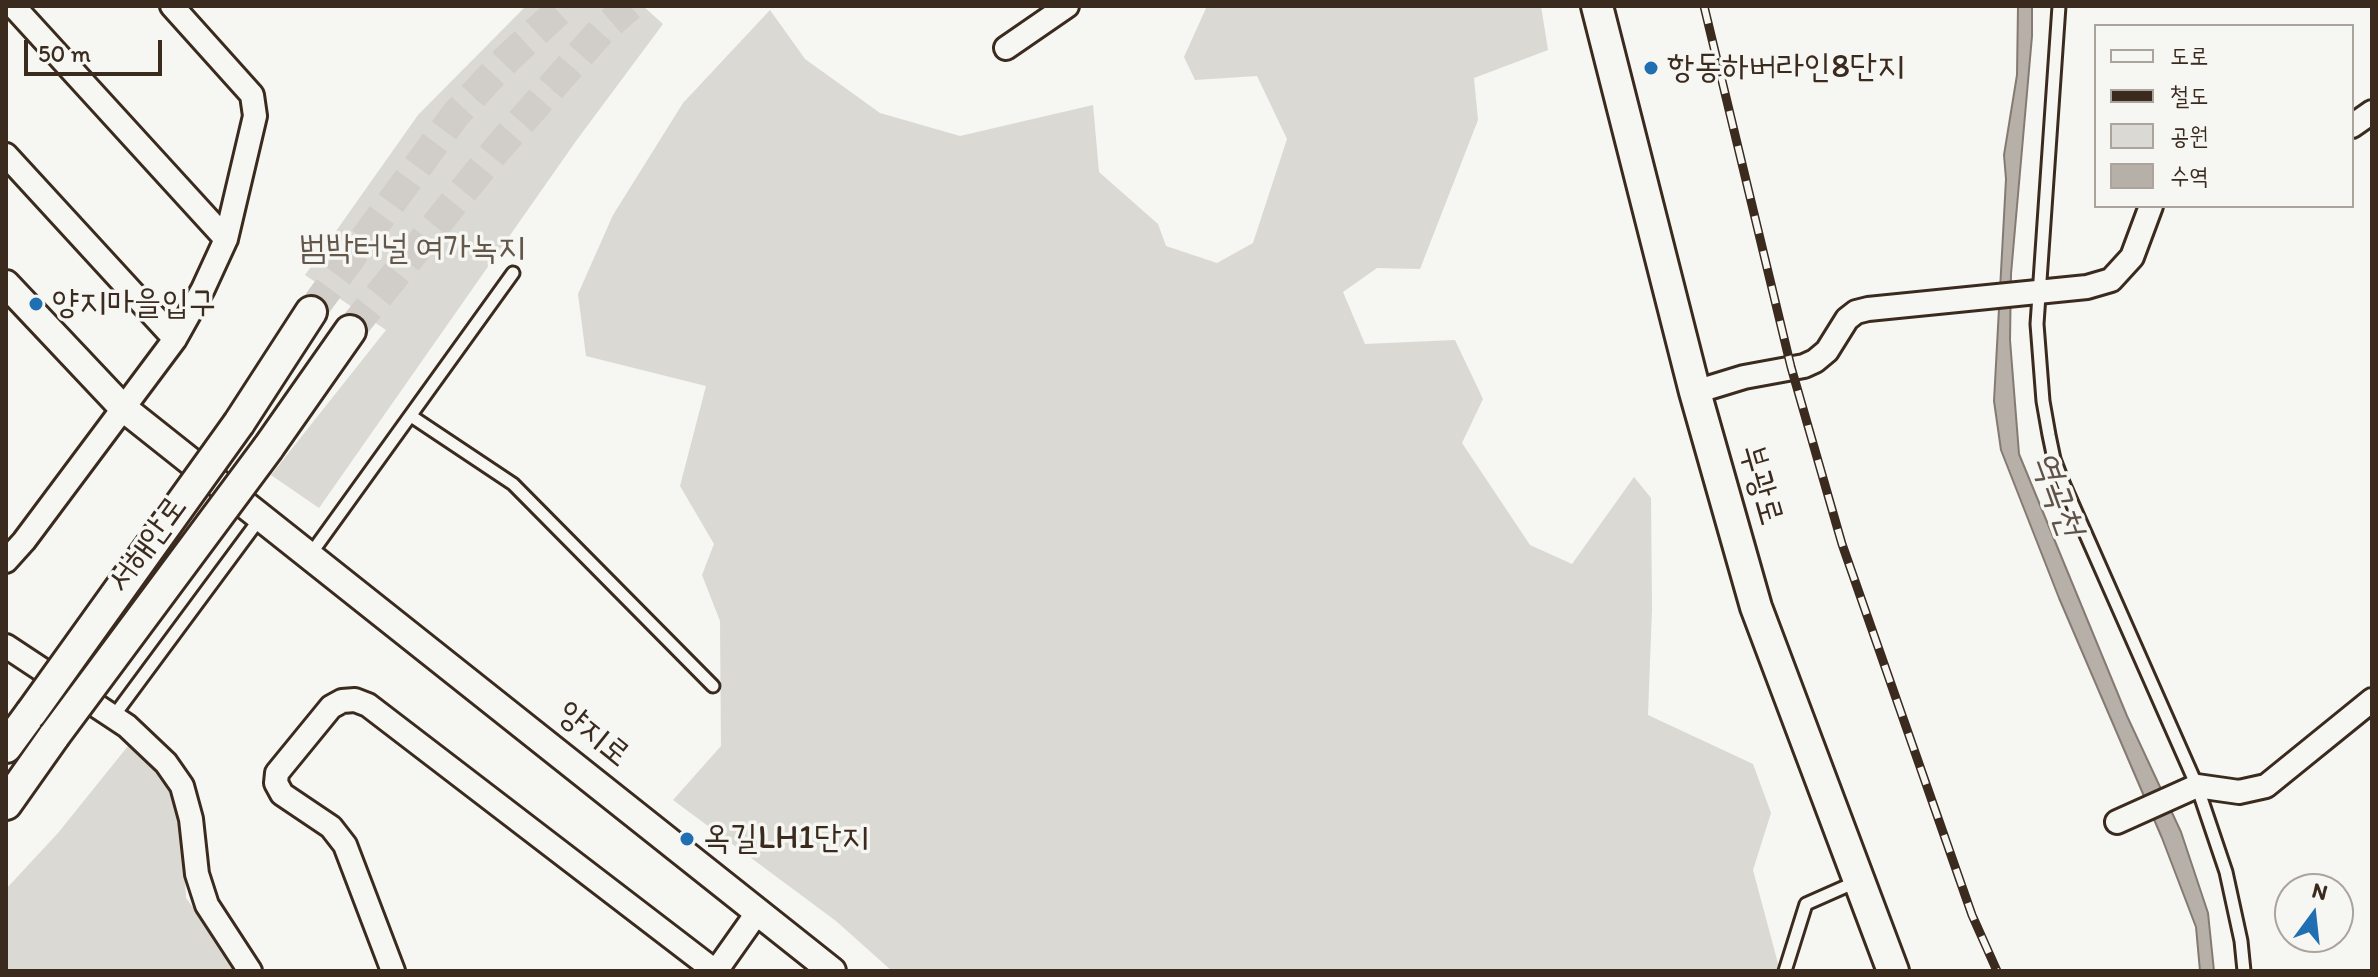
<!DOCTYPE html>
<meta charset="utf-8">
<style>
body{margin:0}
#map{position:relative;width:2378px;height:977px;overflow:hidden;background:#f6f6f2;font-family:Itim,"Poor Story",sans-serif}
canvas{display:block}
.frame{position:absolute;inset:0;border:8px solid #3b2a1e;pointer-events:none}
.legend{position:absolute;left:2094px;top:24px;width:260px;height:184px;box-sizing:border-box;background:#f6f6f2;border:2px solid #aba49d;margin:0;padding:10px 14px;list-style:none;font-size:24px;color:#3b2a1e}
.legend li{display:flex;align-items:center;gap:16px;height:40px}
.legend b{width:40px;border:2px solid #aba49d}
.north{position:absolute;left:2274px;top:873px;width:80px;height:80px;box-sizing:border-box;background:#f6f6f2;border:2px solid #aba49d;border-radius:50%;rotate:15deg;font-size:22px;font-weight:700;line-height:32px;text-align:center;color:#3b2a1e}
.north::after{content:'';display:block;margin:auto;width:28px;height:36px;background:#1f6fb2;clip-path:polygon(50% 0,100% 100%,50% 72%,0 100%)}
.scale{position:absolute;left:24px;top:40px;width:138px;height:36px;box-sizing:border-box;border:4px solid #3b2a1e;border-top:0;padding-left:10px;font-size:24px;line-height:28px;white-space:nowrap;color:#3b2a1e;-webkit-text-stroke:6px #f6f6f2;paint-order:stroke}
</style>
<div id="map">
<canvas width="2378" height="977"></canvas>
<div class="frame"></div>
<ul class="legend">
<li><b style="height:10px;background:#f6f6f2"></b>도로</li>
<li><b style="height:10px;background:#3b2a1e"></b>철도</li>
<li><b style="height:22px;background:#dad9d3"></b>공원</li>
<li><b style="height:22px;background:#b6b0a9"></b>수역</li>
</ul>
<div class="north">N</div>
<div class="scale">50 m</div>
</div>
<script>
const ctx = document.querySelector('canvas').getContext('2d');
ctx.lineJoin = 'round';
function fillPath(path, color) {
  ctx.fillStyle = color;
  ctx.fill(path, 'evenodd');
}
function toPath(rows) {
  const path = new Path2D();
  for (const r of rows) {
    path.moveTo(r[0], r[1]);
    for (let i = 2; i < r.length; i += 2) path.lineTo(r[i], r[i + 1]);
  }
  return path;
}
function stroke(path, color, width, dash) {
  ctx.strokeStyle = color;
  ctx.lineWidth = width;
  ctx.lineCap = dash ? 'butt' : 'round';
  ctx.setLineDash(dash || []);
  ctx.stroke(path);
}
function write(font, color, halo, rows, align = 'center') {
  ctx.font = font + ' Itim,"Poor Story",sans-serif';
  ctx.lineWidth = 7;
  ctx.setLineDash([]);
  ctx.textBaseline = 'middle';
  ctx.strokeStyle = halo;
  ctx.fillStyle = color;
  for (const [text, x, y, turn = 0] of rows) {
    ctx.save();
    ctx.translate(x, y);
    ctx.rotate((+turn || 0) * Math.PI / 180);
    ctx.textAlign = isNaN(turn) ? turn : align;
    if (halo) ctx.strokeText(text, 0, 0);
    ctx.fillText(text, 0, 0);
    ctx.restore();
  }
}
const green = toPath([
 [526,6,643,6,663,24,576,141,319,508,271,475,386,330,305,275,418,115],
 [1207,6,1541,6,1548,50,1474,78,1478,120,1420,269,1377,268,1343,292,1365,344,1455,340,1483,399,1462,443,1530,545,1572,564,1634,477,1651,498,1652,609,1648,715,1753,764,1771,813,1753,870,1780,971,892,971,836,921,673,800,721,746,720,621,702,575,714,544,680,486,706,386,586,356,578,294,613,215,683,103,770,10,805,59,880,113,960,136,1093,105,1099,172,1158,224,1166,246,1217,263,1253,243,1287,139,1257,76,1195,80,1184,57],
 [128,746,156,770,172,795,183,845,186,898,241,971,6,971,6,889,58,833]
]);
const water = toPath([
 [2018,6,2032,6,2032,36,2011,274,2010,340,2019,454,2127,716,2181,832,2208,913,2214,971,2200,971,2196,927,2162,838,2059,598,2001,450,1994,401,2006,179,2004,155,2017,75,2018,6]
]);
const secondaryTunnel = toPath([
 [311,312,456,114,507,59,564,6],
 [350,331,498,148,601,31,630,6]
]);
const service = toPath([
 [2059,6,2037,324,2043,401,2049,435,2054,459,2064,485,2197,786,2226,872,2241,941,2244,971],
 [411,416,513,484,713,686],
 [310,555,513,273],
 [113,717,261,517],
 [1785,971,1806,904,1858,881]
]);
const minor = toPath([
 [16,9,226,239],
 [1006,48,1067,6],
 [2352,126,2372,112],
 [6,155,175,339],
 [1695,392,1744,377,1804,366,1815,361,1827,351,1847,319,1856,312,1868,309,2087,287,2111,280,2132,257,2151,206],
 [6,561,24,541,175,339,203,289,226,239,255,116,252,95,172,6],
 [6,646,127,726,166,763,182,786,191,819,197,874,207,905,250,971],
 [2117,822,2197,786,2239,792,2266,786,2372,700],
 [393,971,345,845,331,827,282,794,276,783,277,773,331,707,342,701,355,700,368,705,715,971],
 [716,971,757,913]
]);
const tertiary = toPath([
 [6,284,122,407,832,971]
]);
const secondary = toPath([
 [1597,6,1695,392,1756,607,1893,971],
 [239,423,311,312],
 [268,448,350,331],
 [6,747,31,713],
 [6,804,54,736]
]);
const rail = toPath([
 [1704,6,1791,367,1842,544,1972,915,1997,971]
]);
const secondaryBridge = toPath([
 [31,713,239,423],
 [54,736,268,448]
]);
const markers = [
 [1651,68,8,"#1f6fb2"],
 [36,304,8,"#1f6fb2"],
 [687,839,8,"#1f6fb2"]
];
const poiNames = [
 ["항동하버라인8단지",1667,68],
 ["양지마을입구",52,304],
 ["옥길LH1단지",703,839]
];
const parkNames = [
 ["범박터널 여가녹지",412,249]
];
const streetNames = [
 ["부광로",1760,485,74],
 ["서해안로",148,545,-54],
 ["양지로",593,735,39]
];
const waterNames = [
 ["역곡천",2056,494,70]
];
fillPath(green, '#dad9d3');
fillPath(water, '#b6b0a9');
stroke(water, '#857a71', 2);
stroke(secondaryTunnel, '#d1cdc8', 30, [30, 15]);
stroke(service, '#3b2a1e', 17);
stroke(minor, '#3b2a1e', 28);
stroke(tertiary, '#3b2a1e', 32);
stroke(secondary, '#3b2a1e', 36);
stroke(service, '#f6f6f2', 11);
stroke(minor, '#f6f6f2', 22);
stroke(tertiary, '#f6f6f2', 26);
stroke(secondary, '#f6f6f2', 30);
stroke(rail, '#3b2a1e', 9);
stroke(rail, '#f6f6f2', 6, [18]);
stroke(secondaryBridge, '#3b2a1e', 36, []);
stroke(secondaryBridge, '#f6f6f2', 30);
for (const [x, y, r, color] of markers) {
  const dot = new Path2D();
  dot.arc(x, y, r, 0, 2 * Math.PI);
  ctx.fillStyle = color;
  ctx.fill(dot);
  stroke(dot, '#f6f6f2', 3);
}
write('34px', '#3b2a1e', '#f6f6f2', poiNames, 'left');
write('34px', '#63564b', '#f6f6f2', parkNames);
write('34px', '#3b2a1e', '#f6f6f2', streetNames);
write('italic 36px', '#605248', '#f6f6f2', waterNames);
</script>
